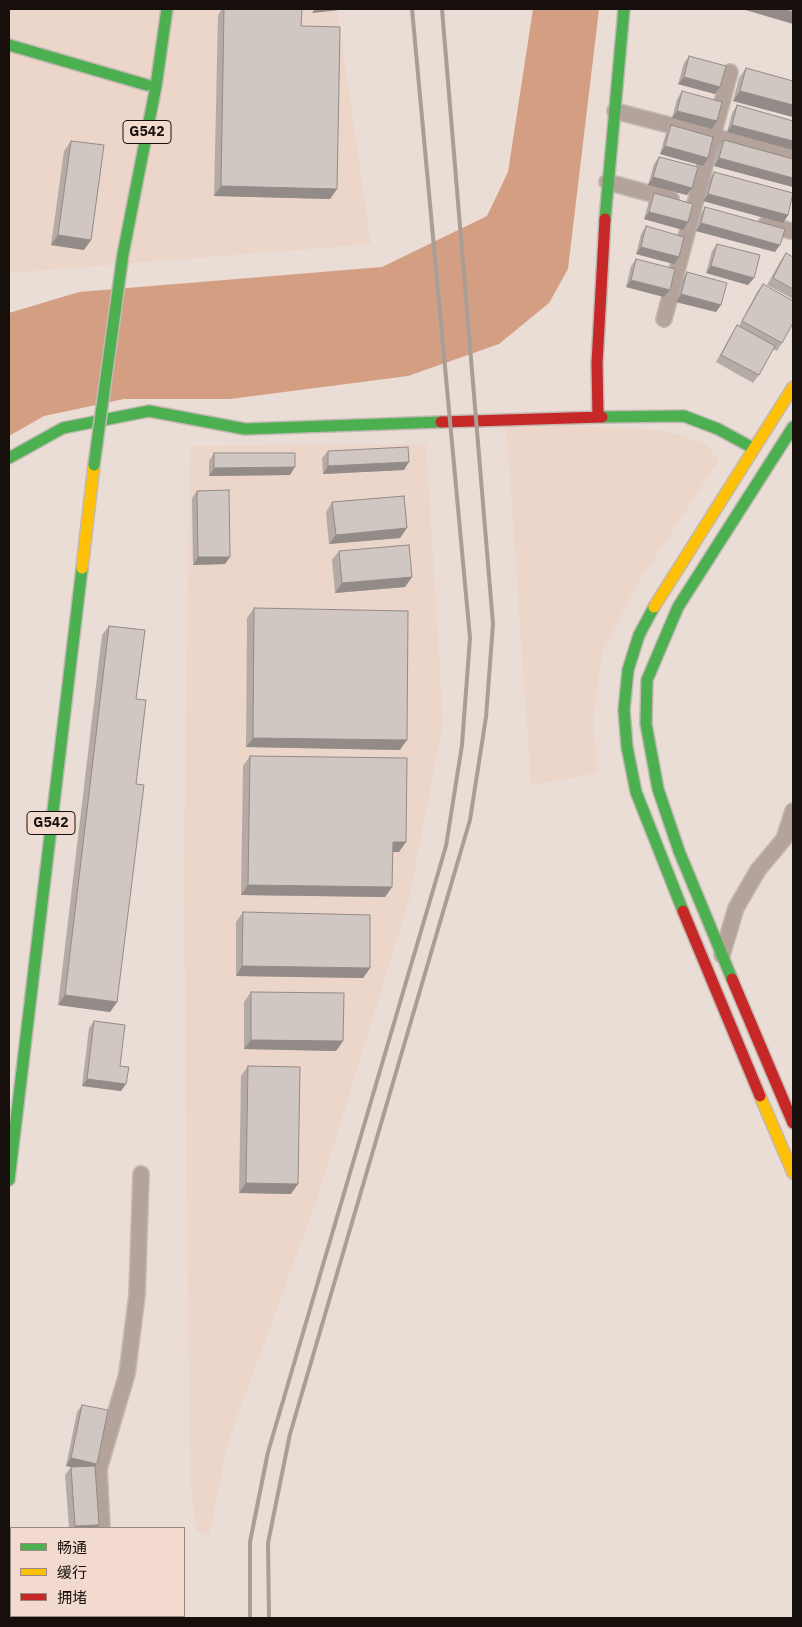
<!DOCTYPE html>
<meta charset="utf-8">
<style>
body{margin:0}
#map{position:relative;width:802px;height:1627px;overflow:hidden;background:#eaddd6;font-family:"IBM Plex Sans","Noto Sans SC",sans-serif}
canvas{display:block}
.frame{position:absolute;inset:0;border:10px solid #170f0b;pointer-events:none}
.legend{position:absolute;left:10px;top:1527px;width:175px;height:90px;box-sizing:border-box;background:#f2dace;border:1px solid #9a8980;margin:0;padding:6px 9px;list-style:none;font-size:15px;color:#170f0b}
.legend li{display:flex;align-items:center;gap:10px;height:25px}
.legend b{width:25px;border:1px solid #9a8980}
</style>
<div id="map">
<canvas width="802" height="1627"></canvas>
<div class="frame"></div>
<ul class="legend">
<li><b style="height:6px;background:#4caf50"></b>畅通</li>
<li><b style="height:6px;background:#ffc107"></b>缓行</li>
<li><b style="height:6px;background:#c62828"></b>拥堵</li>
</ul>
</div>
<script>
const ctx = document.querySelector('canvas').getContext('2d');
ctx.lineJoin = 'round';
function fillPath(path, color) {
  ctx.fillStyle = color;
  ctx.fill(path, 'evenodd');
}
function toPath(rows) {
  const path = new Path2D();
  for (const r of rows) {
    path.moveTo(r[0], r[1]);
    for (let i = 2; i < r.length; i += 2) path.lineTo(r[i], r[i + 1]);
  }
  return path;
}
function stroke(path, color, width, dash) {
  ctx.strokeStyle = color;
  ctx.lineWidth = width;
  ctx.lineCap = dash ? 'butt' : 'round';
  ctx.setLineDash(dash || []);
  ctx.stroke(path);
}
function write(font, color, halo, rows, align = 'center') {
  ctx.font = font + ' "IBM Plex Sans",sans-serif';
  ctx.lineWidth = 4;
  ctx.setLineDash([]);
  ctx.textBaseline = 'middle';
  ctx.strokeStyle = halo;
  ctx.fillStyle = color;
  for (const [text, x, y, turn = 0] of rows) {
    ctx.save();
    ctx.translate(x, y);
    ctx.rotate((+turn || 0) * Math.PI / 180);
    ctx.textAlign = isNaN(turn) ? turn : align;
    if (halo) ctx.strokeText(text, 0, 0);
    ctx.fillText(text, 0, 0);
    ctx.restore();
  }
}
const built = toPath([
 [9,9,337,9,371,244,9,273],
 [506,421,666,431,704,443,719,460,638,583,602,652,593,720,597,773,531,785],
 [426,444,443,722,409,900,317,1199,228,1442,209,1536,196,1530,190,1474,184,877,190,446]
]);
const water = toPath([
 [533,9,599,9,568,269,549,303,499,344,408,376,230,399,124,399,44,416,9,436,9,313,79,292,382,267,487,216,508,172]
]);
const street = toPath([
 [615,111,793,157],
 [607,182,671,199],
 [766,224,791,231],
 [664,319,730,72],
 [722,955,736,908,758,870,784,839,793,811],
 [102,1528,99,1469,127,1374,137,1295,141,1174],
 [124,1616,125,1618]
]);
const fast = toPath([
 [9,45,147,85],
 [605,219,624,9],
 [123,254,156,86,167,9],
 [602,417,684,416,718,429,753,448],
 [9,458,63,428,149,411,245,429,441,422],
 [654,607,639,635,628,670,624,710,627,747,636,792,683,911],
 [732,979,679,851,658,789,646,724,647,680,678,607,793,427],
 [9,1180,82,568]
]);
const slow = toPath([
 [82,568,94,465],
 [654,607,793,387],
 [760,1096,793,1173]
]);
const jam = toPath([
 [598,417,597,363,605,219],
 [441,422,602,417],
 [683,911,760,1096],
 [732,979,793,1123]
]);
const rail = toPath([
 [250,1618,250,1542,268,1452,446,846,462,745,470,638,412,9],
 [269,1618,268,1543,290,1434,470,820,486,717,493,624,442,9]
]);
const fastBridge = toPath([
 [94,465,123,254]
]);
const wall = toPath([
 [222,9,302,9,301,26,337,189,330,199,214,196,218,15],
 [689,56,720,87,715,94,678,84,684,63],
 [746,68,793,81,793,117,733,101,739,78],
 [682,91,717,121,712,129,672,118,677,99],
 [737,105,793,121,793,150,727,132,732,113],
 [671,125,708,158,703,166,660,154,666,133],
 [724,140,793,159,793,187,714,166,718,147],
 [71,141,84,250,51,245,64,151],
 [659,157,692,188,687,195,648,185,654,164],
 [714,172,788,215,783,223,703,201,709,179],
 [654,193,688,222,683,230,644,219,649,201],
 [705,207,775,252,696,231,700,215],
 [646,226,674,264,636,254,641,234],
 [717,244,754,278,748,285,706,273,712,251],
 [786,253,793,257,793,299,767,285,781,260],
 [636,259,670,290,664,297,626,287,631,266],
 [687,272,721,305,716,312,676,302,682,279],
 [763,284,782,343,777,351,773,349,759,375,753,383,716,362,732,333,737,325,739,326,757,292],
 [328,451,404,470,323,474,322,458],
 [214,453,290,475,209,476,209,461],
 [197,491,230,557,225,564,193,565,192,498],
 [332,502,400,538,329,544,326,512],
 [339,551,412,577,405,587,335,593,332,560],
 [254,608,400,750,246,747,247,618],
 [109,626,136,699,136,784,117,1002,110,1012,58,1005,102,635],
 [250,756,399,852,392,852,392,887,385,897,241,895,243,766],
 [243,912,370,968,363,978,236,976,236,922],
 [251,992,343,1041,336,1051,244,1049,244,1002],
 [94,1021,120,1066,121,1091,82,1086,89,1028],
 [248,1066,291,1194,239,1193,241,1076],
 [82,1405,97,1464,95,1466,97,1528,69,1528,65,1475,71,1467,73,1467,66,1466,77,1412]
]);
const shadedWall = toPath([
 [315,9,349,9,312,13],
 [742,9,782,9,793,12,793,24],
 [684,77,720,87,715,94,678,84],
 [740,91,793,105,793,117,733,101],
 [677,111,717,121,712,129,672,118],
 [732,125,793,141,793,150,727,132],
 [665,146,708,158,703,166,660,154],
 [719,158,793,178,793,187,714,166],
 [653,177,692,188,687,195,648,185],
 [221,186,337,189,330,199,214,196],
 [708,194,788,215,783,223,703,201],
 [649,212,688,222,683,230,644,219],
 [701,223,780,245,775,252,696,231],
 [58,235,91,240,84,250,51,245],
 [641,247,679,257,674,264,636,254],
 [711,266,754,278,748,285,706,273],
 [631,280,670,290,664,297,626,287],
 [681,294,721,305,716,312,676,302],
 [409,462,404,470,323,474,328,466],
 [295,467,290,475,209,476,214,468],
 [407,528,400,538,329,544,336,535],
 [198,557,230,557,225,564,193,565],
 [412,577,405,587,335,593,342,583],
 [253,738,407,740,400,750,246,747],
 [393,842,406,842,399,852,386,852],
 [248,885,392,887,385,897,241,895],
 [242,966,370,968,363,978,236,976],
 [65,995,117,1002,110,1012,58,1005],
 [251,1040,343,1041,336,1051,244,1049],
 [87,1079,126,1084,121,1091,82,1086],
 [246,1183,298,1184,291,1194,239,1193],
 [71,1458,97,1464,91,1471,66,1466],
 [99,1525,97,1528,73,1528,75,1526]
]);
const building = toPath([
 [224,9,302,9,301,26,340,27,337,189,221,186,224,9],
 [782,9,793,9,793,12,782,9],
 [689,56,726,66,720,87,684,77,689,56],
 [746,68,793,81,793,105,740,91,746,68],
 [682,91,722,102,717,121,677,111,682,91],
 [737,105,793,121,793,141,732,125,737,105],
 [671,125,713,137,708,158,665,146,671,125],
 [724,140,793,159,793,178,719,158,724,140],
 [71,141,104,145,91,240,58,235,71,141],
 [659,157,698,167,692,188,653,177,659,157],
 [714,172,793,193,788,215,708,194,714,172],
 [654,193,693,204,688,222,649,212,654,193],
 [705,207,785,229,780,245,701,223,705,207],
 [646,226,684,237,679,257,641,247,646,226],
 [717,244,760,255,754,278,711,266,717,244],
 [786,253,793,257,793,289,773,278,786,253],
 [636,259,675,269,670,290,631,280,636,259],
 [687,272,727,283,721,305,681,294,687,272],
 [763,284,793,301,793,323,782,343,742,321,763,284],
 [737,325,775,346,759,375,721,355,737,325],
 [408,447,409,462,328,466,328,451,408,447],
 [214,453,295,453,295,467,214,468,214,453],
 [229,490,230,557,198,557,197,491,229,490],
 [404,496,407,528,336,535,332,502,404,496],
 [409,545,412,577,342,583,339,551,409,545],
 [254,608,408,611,407,740,253,738,254,608],
 [109,626,145,630,136,699,146,700,136,784,144,785,117,1002,65,995,109,626],
 [250,756,407,758,406,842,393,842,392,887,248,885,250,756],
 [243,912,370,915,370,968,242,966,243,912],
 [251,992,344,993,343,1041,251,1040,251,992],
 [94,1021,125,1025,120,1066,129,1067,126,1084,87,1079,94,1021],
 [248,1066,300,1067,298,1184,246,1183,248,1066],
 [82,1405,108,1410,97,1464,71,1458,82,1405],
 [95,1466,99,1525,75,1526,71,1467,95,1466]
]);
const shields = [
 [147,132,48],
 [51,823,48]
];
const shieldNames = [
 ["G542",147,132],
 ["G542",51,823]
];
fillPath(built, '#ecd5c9');
fillPath(water, '#d49e83');
stroke(street, '#c2b9b3', 18);
stroke(fast, '#c2b9b3', 14);
stroke(slow, '#c2b9b3', 14);
stroke(jam, '#c2b9b3', 14);
stroke(street, '#b4a39a', 15);
stroke(fast, '#4caf50', 11);
stroke(slow, '#ffc107', 11);
stroke(jam, '#c62828', 11);
stroke(rail, '#a99d96', 4);
stroke(fastBridge, '#c2b9b3', 14, []);
stroke(fastBridge, '#4caf50', 11);
fillPath(wall, '#b4aba7');
fillPath(shadedWall, '#928b88');
fillPath(building, '#d1c7c2');
stroke(building, '#928b88', 1);
for (const [x, y, w] of shields) {
  const box = new Path2D();
  box.roundRect(x - w / 2, y - 11.5, w, 23, 4);
  ctx.fillStyle = '#f2dace';
  ctx.fill(box);
  stroke(box, '#170f0b', 1);
}
write('bold 14px', '#170f0b', null, shieldNames);
</script>
